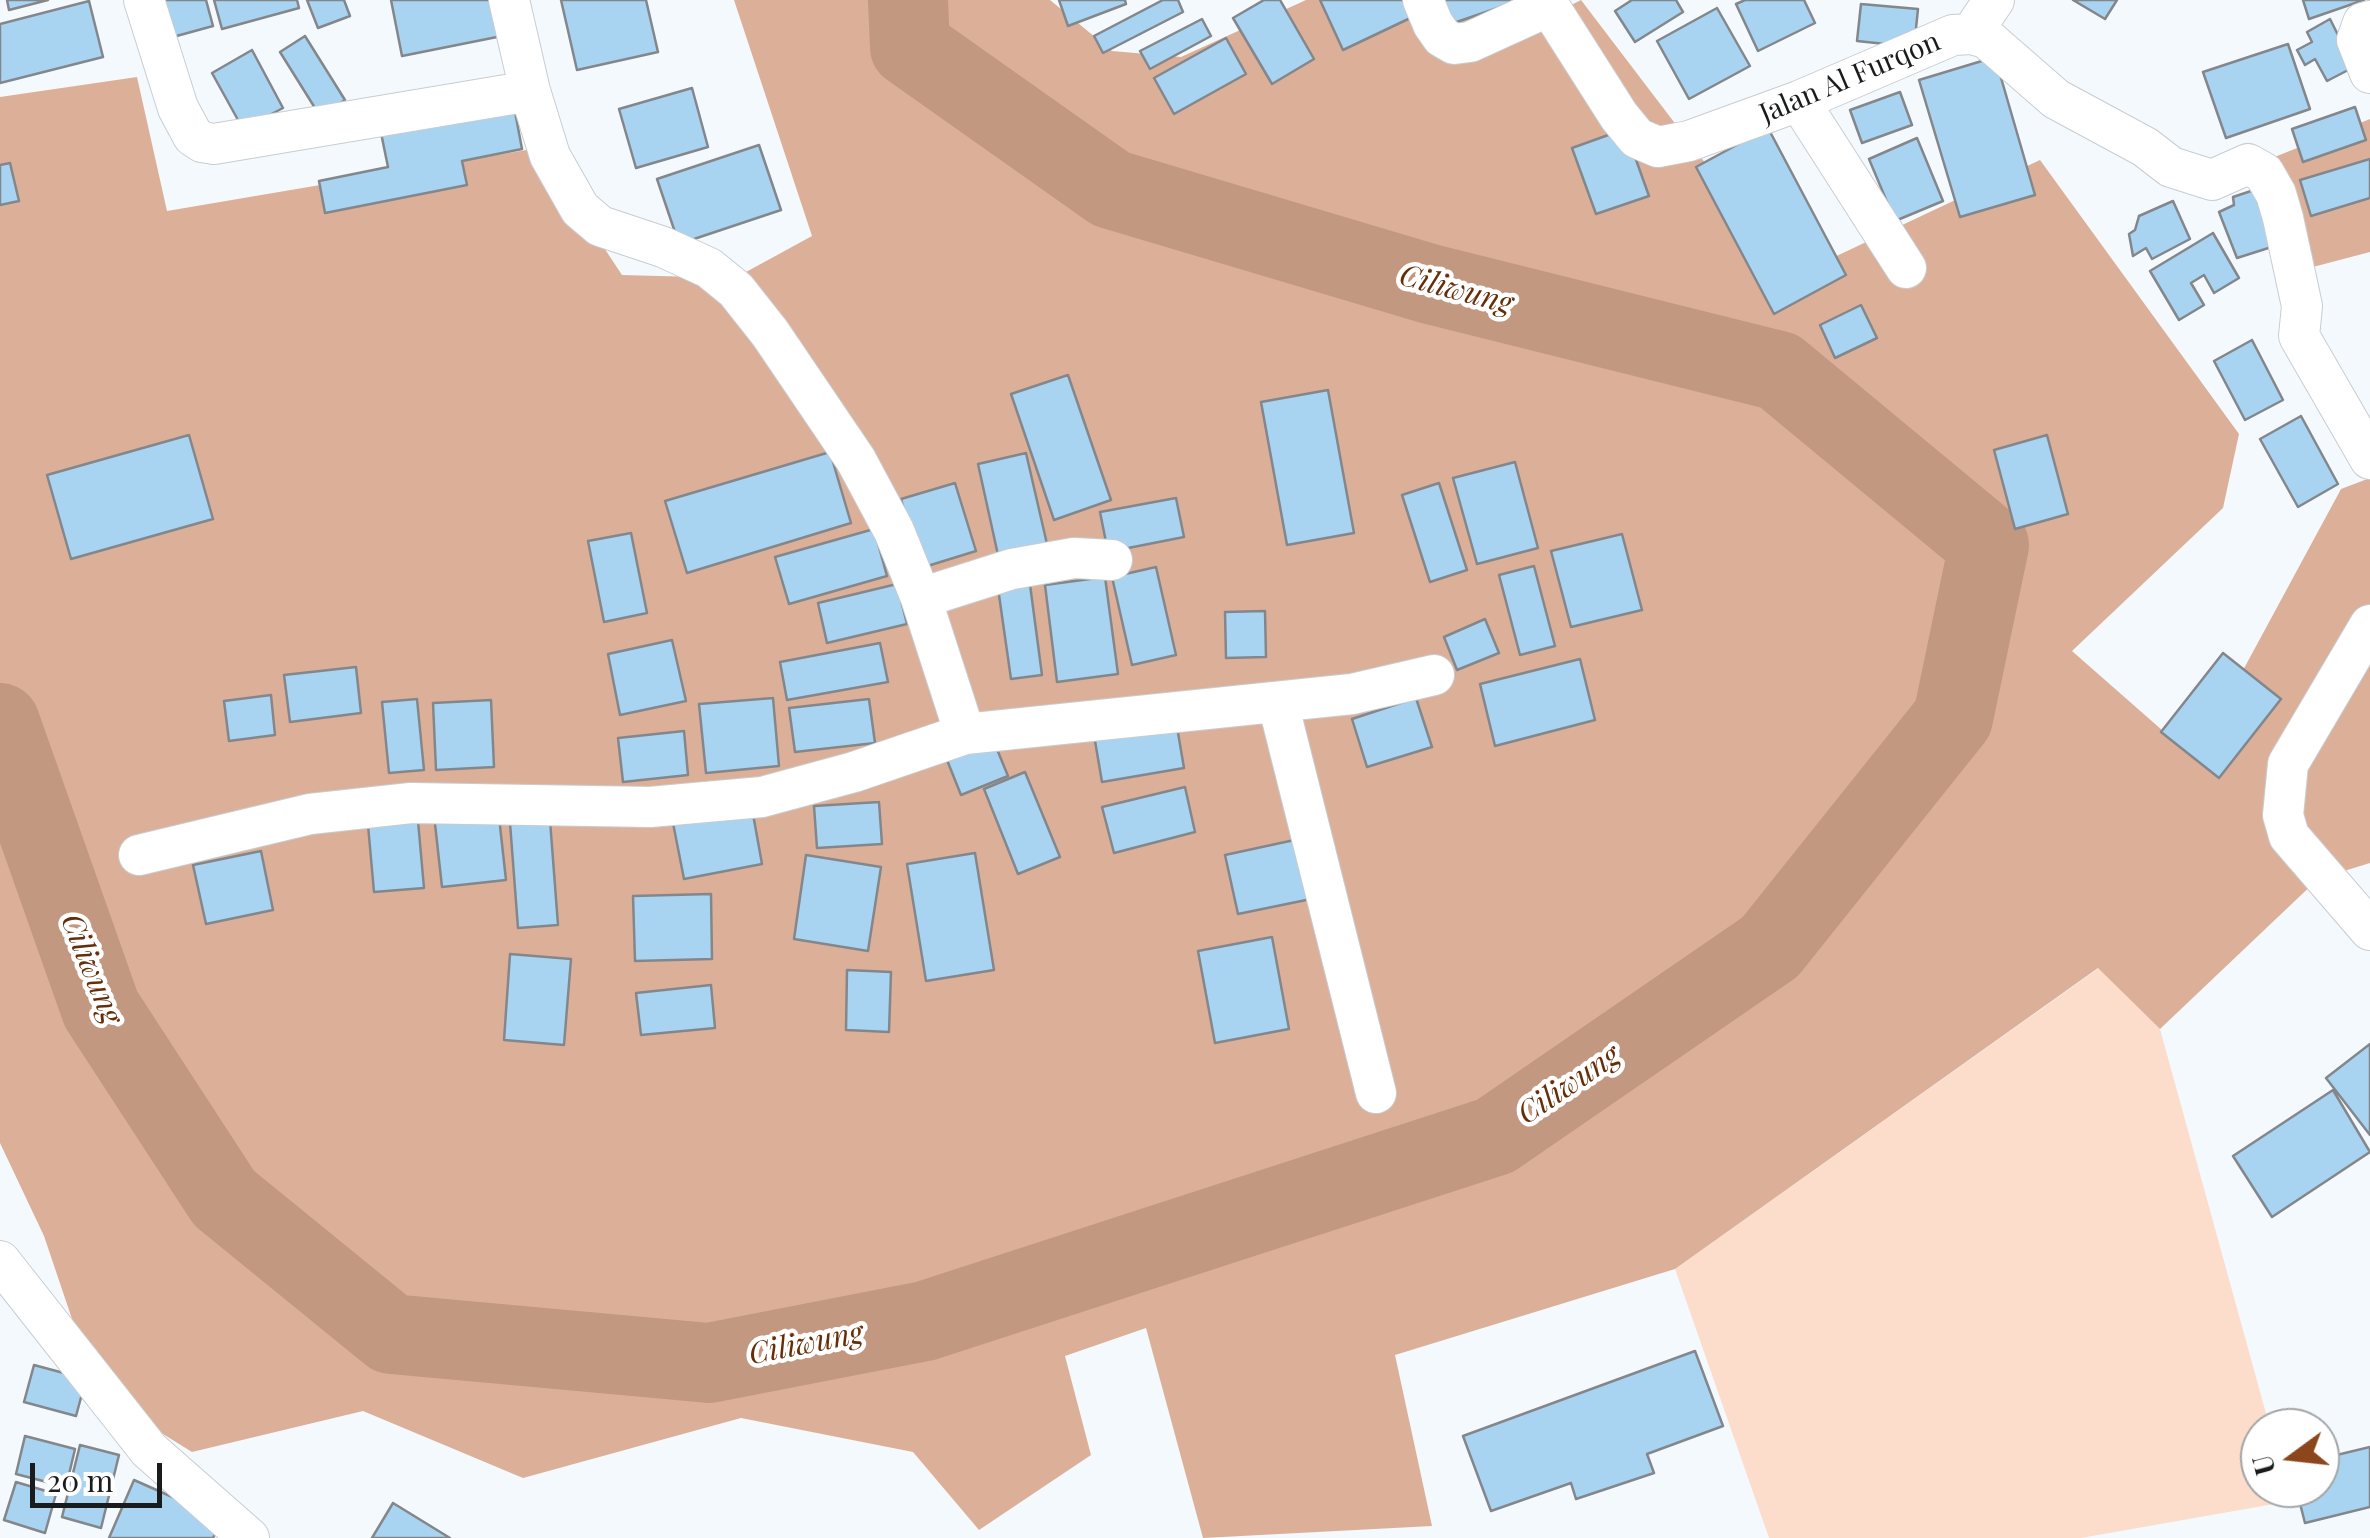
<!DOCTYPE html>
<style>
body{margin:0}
#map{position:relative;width:2370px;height:1538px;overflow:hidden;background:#f4f9fd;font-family:"Playfair Display",serif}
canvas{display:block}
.north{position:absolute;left:2240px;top:1408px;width:100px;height:100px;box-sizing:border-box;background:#fff;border:2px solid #a3a4a5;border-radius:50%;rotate:255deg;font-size:28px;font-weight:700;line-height:40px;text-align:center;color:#1a1b1d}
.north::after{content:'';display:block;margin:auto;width:35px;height:45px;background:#8b471b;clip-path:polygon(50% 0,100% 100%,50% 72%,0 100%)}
.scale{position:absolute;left:30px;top:1463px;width:132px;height:45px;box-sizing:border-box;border:5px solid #1a1b1d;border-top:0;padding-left:12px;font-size:30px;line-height:35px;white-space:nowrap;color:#1a1b1d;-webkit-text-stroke:8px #fff;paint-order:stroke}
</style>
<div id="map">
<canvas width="2370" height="1538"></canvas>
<div class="north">U</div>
<div class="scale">20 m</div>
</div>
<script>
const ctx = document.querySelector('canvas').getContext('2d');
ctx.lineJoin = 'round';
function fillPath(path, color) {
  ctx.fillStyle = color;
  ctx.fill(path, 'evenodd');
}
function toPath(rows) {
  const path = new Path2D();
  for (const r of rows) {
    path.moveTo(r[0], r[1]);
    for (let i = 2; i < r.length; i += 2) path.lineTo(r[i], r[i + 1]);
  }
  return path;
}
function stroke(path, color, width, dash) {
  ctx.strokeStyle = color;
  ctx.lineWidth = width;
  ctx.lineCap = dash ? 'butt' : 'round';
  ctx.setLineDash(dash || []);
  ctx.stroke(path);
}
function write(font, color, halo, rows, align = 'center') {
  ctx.font = font + ' "Playfair Display",serif';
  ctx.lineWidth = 9;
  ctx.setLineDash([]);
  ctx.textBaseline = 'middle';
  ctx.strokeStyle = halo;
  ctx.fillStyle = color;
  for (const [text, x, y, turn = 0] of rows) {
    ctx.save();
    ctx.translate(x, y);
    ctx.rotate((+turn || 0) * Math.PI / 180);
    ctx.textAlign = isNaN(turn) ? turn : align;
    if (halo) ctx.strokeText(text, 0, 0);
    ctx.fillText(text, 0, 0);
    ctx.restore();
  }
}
const green = toPath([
 [2099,968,2160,1029,2270,1428,2260,1428,2260,1488,2287,1488,2291,1501,2081,1538,1769,1538,1675,1269]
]);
const forest = toPath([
 [734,0,1050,0,1112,51,1181,57,1306,0,1430,0,1519,32,1581,0,1792,277,2040,160,2239,434,2223,508,2072,651,2195,759,2341,489,2370,478,2370,863,2318,879,2160,1029,2098,968,1675,1269,1395,1355,1432,1526,1203,1538,1146,1328,1065,1356,1091,1455,979,1530,913,1452,741,1418,523,1478,363,1411,192,1452,97,1393,44,1236,0,1143,0,97,137,77,167,211,538,148,622,275,735,278,812,236],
 [2370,119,2370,252,2309,268,2267,160]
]);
const river = toPath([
 [0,723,101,1009,224,1198,391,1334,709,1363,925,1321,1495,1136,1770,947,1953,718,1989,545,1779,371,1430,284,1111,189,910,47,908,0]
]);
const building = toPath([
 [7,0,48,0,9,10,7,0],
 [151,0,206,0,213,26,162,40,151,0],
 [214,0,297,0,299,8,222,29,214,0],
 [307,0,344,0,350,16,318,28,307,0],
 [391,0,495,0,502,36,402,56,391,0],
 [561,0,646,0,658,52,577,70,561,0],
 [1059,0,1125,0,1126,4,1068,26,1059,0],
 [1163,0,1178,0,1183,12,1103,53,1094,36,1163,0],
 [1264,0,1280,0,1314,59,1272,84,1233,18,1264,0],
 [1320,0,1418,0,1423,12,1343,50,1320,0],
 [1437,0,1515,0,1515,2,1445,26,1437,0],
 [1632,0,1676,0,1683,12,1635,42,1615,11,1632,0],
 [1745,0,1804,0,1815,23,1758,51,1736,4,1745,0],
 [2073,0,2117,0,2105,19,2073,0],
 [2303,0,2364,0,2309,19,2303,0],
 [89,1,103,57,0,83,0,24,89,1],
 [1861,4,1918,9,1914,47,1857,41,1861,4],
 [1717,8,1750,66,1689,99,1657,41,1717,8],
 [1202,19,1211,36,1150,69,1140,51,1202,19],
 [2330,19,2354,67,2327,81,2315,59,2305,65,2297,50,2312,42,2307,32,2330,19],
 [305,36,345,100,320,116,280,52,305,36],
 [1226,38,1246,74,1174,114,1154,78,1226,38],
 [2288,44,2310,109,2226,138,2203,72,2288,44],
 [252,50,283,108,243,129,212,73,252,50],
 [1995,57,2035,195,1960,217,1919,80,1995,57],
 [692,88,708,147,636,168,619,109,692,88],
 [1900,92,1912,125,1862,143,1850,110,1900,92],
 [513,101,522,149,462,161,467,185,325,213,319,181,388,167,380,128,513,101],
 [2355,107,2366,140,2303,162,2292,129,2355,107],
 [1768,128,1846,275,1774,314,1696,167,1768,128],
 [1625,129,1649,196,1596,214,1572,148,1625,129],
 [1917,138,1943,201,1895,221,1869,159,1917,138],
 [759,145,781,210,679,244,657,179,759,145],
 [2370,159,2370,198,2311,216,2300,180,2370,159],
 [10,163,19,201,0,205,0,165,10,163],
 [2263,187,2281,244,2237,258,2219,212,2234,205,2233,197,2263,187],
 [2173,201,2190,239,2152,259,2146,248,2133,256,2129,234,2135,230,2139,216,2173,201],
 [2213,233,2239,278,2214,293,2204,275,2191,283,2204,305,2179,320,2150,271,2213,233],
 [1861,305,1877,338,1835,358,1820,325,1861,305],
 [2252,340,2283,400,2245,420,2214,361,2252,340],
 [1068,375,1111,500,1054,520,1011,394,1068,375],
 [1328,390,1354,533,1287,545,1261,402,1328,390],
 [2301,416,2338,484,2298,507,2260,439,2301,416],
 [189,435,213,519,71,559,47,475,189,435],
 [2047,435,2068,514,2015,529,1994,450,2047,435],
 [830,452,851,523,687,573,665,501,830,452],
 [1026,453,1047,544,998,555,978,464,1026,453],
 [1515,462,1538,548,1477,564,1453,478,1515,462],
 [955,483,976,551,921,568,901,499,955,483],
 [1439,483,1467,570,1430,582,1402,495,1439,483],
 [1176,498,1184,537,1108,552,1100,512,1176,498],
 [874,529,887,576,789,604,775,557,874,529],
 [631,533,647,613,604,622,588,541,631,533],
 [1622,534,1642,610,1571,627,1551,551,1622,534],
 [1534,566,1555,646,1520,655,1499,575,1534,566],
 [1156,567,1176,655,1132,665,1112,577,1156,567],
 [1029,577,1042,675,1011,679,997,581,1029,577],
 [1105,577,1118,674,1057,682,1045,585,1105,577],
 [897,584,907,624,827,643,818,603,897,584],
 [1265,611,1266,657,1226,658,1225,612,1265,611],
 [1485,619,1499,653,1457,670,1444,637,1485,619],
 [672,640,686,701,620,715,608,654,672,640],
 [880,643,888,682,787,700,780,662,880,643],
 [2223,653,2281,699,2219,778,2161,732,2223,653],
 [1580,659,1595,720,1495,746,1480,684,1580,659],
 [356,667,361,713,290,722,284,675,356,667],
 [271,695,275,735,229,741,224,701,271,695],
 [773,698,779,766,706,773,699,704,773,698],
 [1416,698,1432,747,1367,767,1352,719,1416,698],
 [417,699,424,770,389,773,382,702,417,699],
 [869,699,875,743,795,752,789,708,869,699],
 [491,700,494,767,436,770,433,703,491,700],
 [1176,721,1184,768,1102,782,1094,735,1176,721],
 [684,731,688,775,623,782,618,738,684,731],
 [992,737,1008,776,961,795,945,755,992,737],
 [1025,772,1060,857,1018,874,984,789,1025,772],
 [1185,787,1195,832,1114,853,1102,807,1185,787],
 [879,802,882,844,817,848,814,806,879,802],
 [751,803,762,864,684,879,672,818,751,803],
 [498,808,506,880,442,887,434,815,498,808],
 [550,820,558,925,518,928,510,823,550,820],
 [418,821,424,888,374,892,368,825,418,821],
 [1299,839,1311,899,1238,914,1225,855,1299,839],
 [261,851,273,910,206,924,193,865,261,851],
 [975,853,994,970,926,981,907,864,975,853],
 [806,855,881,867,868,951,794,939,806,855],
 [711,894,712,959,635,961,633,896,711,894],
 [1272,937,1289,1029,1215,1043,1198,951,1272,937],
 [510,954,571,959,564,1045,504,1040,510,954],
 [847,970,891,972,889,1032,846,1030,847,970],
 [711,985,715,1028,641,1035,636,993,711,985],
 [2370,1044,2370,1135,2326,1078,2370,1044],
 [2333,1090,2370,1152,2272,1217,2233,1156,2333,1090],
 [1695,1351,1723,1426,1647,1454,1654,1473,1576,1499,1571,1483,1491,1511,1463,1436,1695,1351],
 [34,1365,86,1379,76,1416,24,1402,34,1365],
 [25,1436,75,1449,66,1487,16,1474,25,1436],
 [80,1445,119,1455,101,1528,62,1517,80,1445],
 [2370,1447,2370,1507,2305,1523,2296,1488,2320,1488,2320,1459,2370,1447],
 [134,1480,222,1519,213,1538,109,1538,134,1480],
 [16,1482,56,1494,45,1533,4,1520,16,1482],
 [393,1503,450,1538,372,1538,393,1503]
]);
const minor = toPath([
 [144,0,178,108,193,136,202,142,214,144,530,91],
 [509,0,530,91,550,156,580,209,600,226,663,247,709,268,736,290,770,333,856,460,894,531,921,598,965,734],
 [1423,0,1433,24,1442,37,1454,44,1470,42,1549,6,1619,116,1637,138,1658,147,1689,141,1799,101,1953,35,1971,34,1986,38,2056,99,2145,147,2171,167,2212,180,2248,164,2264,173,2276,194,2283,218,2302,306,2299,336,2370,459],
 [2370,21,2363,23,2357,40,2370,73],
 [1971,34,1994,0],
 [1799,101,1906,268],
 [921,598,1012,569,1074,558,1112,560],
 [2370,625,2288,764,2283,815,2289,836,2370,930],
 [1278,703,1376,1093],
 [139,855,310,814,411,803,650,807,762,797,854,772,965,734,1352,694,1434,675],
 [0,1261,149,1450,249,1538]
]);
const streetNames = [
 ["Jalan Al Furqon",1850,78,-23]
];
const waterNames = [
 ["Ciliwung",1456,290,15],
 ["Ciliwung",91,969,68],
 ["Ciliwung",1569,1085,-34],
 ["Ciliwung",806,1344,-11]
];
fillPath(green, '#fcddcc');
fillPath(forest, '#dcb098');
stroke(river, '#c39881', 80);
fillPath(building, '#a8d4f1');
stroke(building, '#83878b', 2.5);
stroke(minor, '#c8cdd1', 42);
stroke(minor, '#fff', 40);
write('28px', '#1a1b1d', '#fff', streetNames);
write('italic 30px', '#652e08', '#fff', waterNames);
</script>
